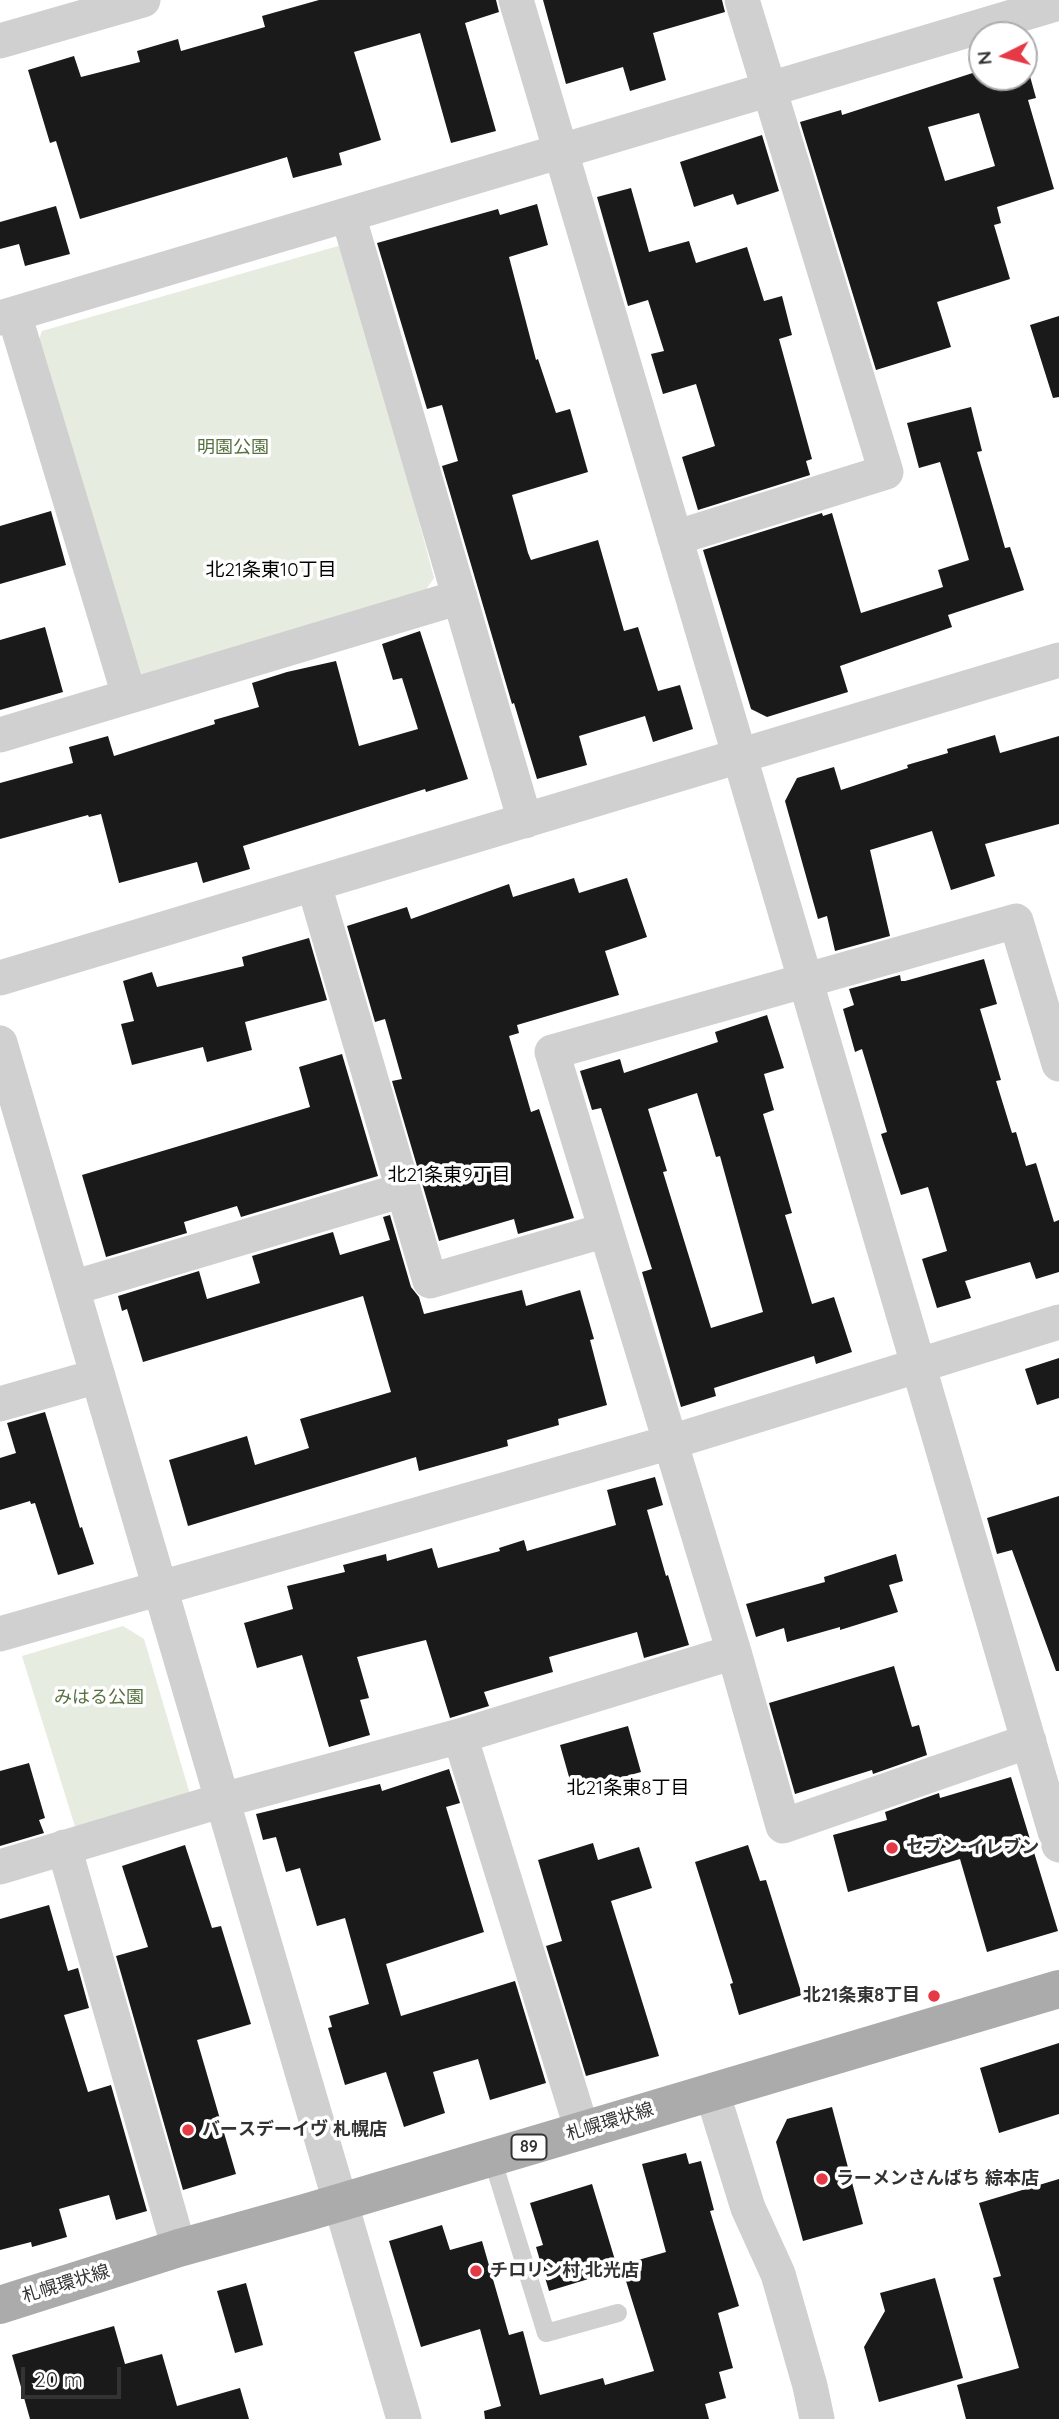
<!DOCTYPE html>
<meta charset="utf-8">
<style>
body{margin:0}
#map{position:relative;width:1059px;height:2419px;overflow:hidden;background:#fff;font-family:Quicksand,sans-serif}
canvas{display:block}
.north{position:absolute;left:968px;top:21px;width:70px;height:70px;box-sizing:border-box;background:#fff;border:2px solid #adadad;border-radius:50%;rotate:264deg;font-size:19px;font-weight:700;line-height:28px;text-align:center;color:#333}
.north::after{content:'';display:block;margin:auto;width:24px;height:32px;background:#e63946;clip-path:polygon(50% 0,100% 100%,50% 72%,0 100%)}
.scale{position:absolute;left:21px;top:2367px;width:100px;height:32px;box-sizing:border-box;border:4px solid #333;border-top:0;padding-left:9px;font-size:21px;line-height:24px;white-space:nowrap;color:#333;-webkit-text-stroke:5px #fff;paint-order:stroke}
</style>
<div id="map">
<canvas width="1059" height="2419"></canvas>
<div class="north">N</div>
<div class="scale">20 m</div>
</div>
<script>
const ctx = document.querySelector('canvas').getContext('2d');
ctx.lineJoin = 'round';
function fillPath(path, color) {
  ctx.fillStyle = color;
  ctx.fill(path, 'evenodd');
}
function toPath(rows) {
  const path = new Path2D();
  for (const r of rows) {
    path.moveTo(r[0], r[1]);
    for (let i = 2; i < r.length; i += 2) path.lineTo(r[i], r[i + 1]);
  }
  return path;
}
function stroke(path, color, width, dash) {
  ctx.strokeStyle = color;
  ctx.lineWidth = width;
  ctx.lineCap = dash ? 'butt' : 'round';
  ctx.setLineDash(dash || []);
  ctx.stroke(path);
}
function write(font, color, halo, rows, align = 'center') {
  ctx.font = font + ' Quicksand,"Noto Sans JP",sans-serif';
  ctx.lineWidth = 7;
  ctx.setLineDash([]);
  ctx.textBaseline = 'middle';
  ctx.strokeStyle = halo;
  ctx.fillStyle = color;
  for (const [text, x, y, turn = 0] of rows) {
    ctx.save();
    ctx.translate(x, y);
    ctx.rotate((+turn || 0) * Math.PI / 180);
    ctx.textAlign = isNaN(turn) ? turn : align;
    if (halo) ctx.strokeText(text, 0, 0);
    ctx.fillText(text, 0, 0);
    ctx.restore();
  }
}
const green = toPath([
 [338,246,348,252,434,578,423,594,143,681,36,348,42,331],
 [123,1626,144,1639,192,1801,77,1833,22,1656]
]);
const building = toPath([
 [319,0,496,0,499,12,465,23,496,131,451,143,420,33,354,52,381,140,339,153,342,165,293,178,287,157,80,219,56,141,50,143,28,70,74,56,81,77,140,62,137,51,178,39,181,51,265,27,262,16],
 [543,0,722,0,725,12,653,33,666,80,630,91,623,67,566,84],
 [1025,58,1036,98,1028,100,1054,189,997,207,1001,223,994,225,1010,279,937,302,951,347,876,370,800,122,841,110,842,115,982,70,982,77,1024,77],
 [979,113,995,166,945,181,928,127],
 [762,135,779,191,737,205,733,194,694,207,680,162],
 [631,188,649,252,689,241,696,263,747,247,764,301,782,296,792,335,779,339,812,459,806,461,810,475,698,510,682,457,715,446,696,384,663,394,651,354,664,351,648,300,628,306,597,197],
 [537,204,548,245,509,257,536,360,538,359,556,413,570,409,588,472,512,495,528,553,531,560,598,540,624,631,638,627,658,691,680,685,693,729,653,742,645,716,579,736,587,765,537,779,514,703,512,704,442,466,458,461,442,405,427,409,377,243,498,209,500,215],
 [56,206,70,254,25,266,19,244,0,249,0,222],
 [1059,316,1059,397,1053,398,1030,325],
 [971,407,982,451,977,452,1005,548,1010,547,1024,590,948,615,952,627,840,666,848,692,767,717,751,709,703,550,822,513,823,516,832,513,861,613,943,587,938,570,969,560,940,462,919,468,907,423],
 [51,511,66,565,0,584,0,526],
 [45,627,63,692,0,710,0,640],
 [420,631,468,779,426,792,425,789,243,846,250,869,203,883,197,862,119,883,101,814,89,817,88,815,0,839,0,783,73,763,69,747,108,736,114,756,215,724,214,720,259,707,252,683,287,672,336,661,359,746,418,729,402,678,393,680,382,644],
 [995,735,1000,753,1059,736,1059,824,985,844,995,876,951,890,932,831,870,850,890,936,835,951,827,916,818,919,785,801,797,778,834,767,841,790,908,768,907,765,948,753,947,749],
 [574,878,579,893,627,878,647,937,605,951,619,995,517,1025,519,1033,509,1036,531,1112,539,1109,574,1218,518,1234,514,1219,439,1241,392,1081,402,1079,385,1019,375,1022,347,926,407,907,411,919,509,884,513,897],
 [309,938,327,1000,245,1022,252,1050,207,1062,203,1047,132,1065,121,1024,134,1021,123,981,152,972,157,987,244,966,242,957],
 [984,959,997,1004,980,1009,1001,1080,996,1081,1012,1133,1016,1132,1026,1166,1036,1163,1054,1222,1059,1220,1059,1272,1036,1279,1030,1262,965,1281,971,1298,937,1308,922,1259,947,1251,928,1187,901,1195,881,1134,887,1132,862,1049,855,1052,843,1009,854,1005,849,989,900,975,901,981,905,981],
 [767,1015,784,1068,764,1074,774,1110,763,1114,792,1213,785,1215,812,1304,834,1297,852,1352,816,1364,814,1356,714,1388,716,1396,681,1407,642,1272,652,1269,601,1108,592,1110,580,1071,620,1059,624,1073,718,1042,715,1032],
 [697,1093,716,1157,720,1156,763,1312,711,1328,663,1172,667,1171,648,1109],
 [342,1054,378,1176,241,1217,237,1206,184,1222,187,1233,106,1257,82,1175,310,1107,299,1067],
 [390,1215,411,1287,419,1297,424,1314,522,1290,526,1306,580,1290,594,1339,590,1340,607,1405,558,1419,559,1425,507,1440,508,1446,419,1471,416,1457,188,1526,169,1460,247,1436,255,1465,309,1448,300,1419,391,1392,363,1296,143,1362,127,1309,122,1311,118,1296,199,1271,207,1299,260,1283,252,1256,333,1232,340,1255,390,1240,383,1217],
 [1059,1358,1059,1398,1037,1405,1025,1369],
 [45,1412,80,1528,82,1527,94,1564,58,1575,35,1503,31,1504,30,1501,0,1510,0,1458,16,1453,7,1423],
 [655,1477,663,1505,647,1510,666,1576,668,1575,689,1645,644,1658,637,1632,549,1657,553,1672,484,1692,489,1706,450,1718,426,1640,357,1657,369,1698,360,1700,370,1735,329,1747,302,1655,257,1668,244,1623,293,1609,287,1586,345,1572,343,1565,386,1554,387,1561,432,1548,438,1568,500,1551,499,1548,524,1540,527,1551,616,1525,607,1490],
 [1059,1496,1059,1671,1056,1671,1012,1550,997,1554,987,1518],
 [896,1554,903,1581,889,1585,898,1612,840,1630,840,1627,787,1642,784,1628,756,1637,746,1604,825,1582,824,1577],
 [894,1666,912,1727,919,1725,927,1755,873,1774,872,1770,795,1794,769,1703],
 [628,1726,641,1772,573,1791,560,1745],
 [29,1763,45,1818,39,1820,44,1833,0,1846,0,1771],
 [449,1769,460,1803,446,1807,484,1932,386,1964,401,2016,515,1981,546,2083,490,2100,478,2059,433,2072,445,2113,404,2127,386,2072,345,2085,328,2028,332,2027,329,2016,369,2004,345,1918,317,1926,300,1868,286,1872,276,1837,263,1840,256,1814,380,1784,382,1791],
 [1011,1777,1058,1931,987,1952,960,1859,848,1892,833,1835,887,1820,885,1812,939,1793,940,1798],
 [593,1843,598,1860,639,1847,652,1888,611,1901,659,2056,586,2076,546,1946,562,1941,538,1860],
 [185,1845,212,1928,221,1926,251,2024,197,2040,236,2174,183,2190,116,1956,148,1947,122,1866],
 [748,1845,760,1881,766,1880,802,1995,739,2015,730,1984,733,1983,695,1862],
 [49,1905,68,1971,78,1968,89,2008,64,2015,88,2092,111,2085,147,2211,116,2220,109,2195,59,2209,67,2237,32,2247,31,2242,0,2250,0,1919],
 [1059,2043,1059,2114,999,2133,980,2068],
 [832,2107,863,2224,803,2241,776,2142,787,2119],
 [686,2153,689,2164,701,2161,714,2210,710,2211,739,2306,718,2313,733,2368,719,2372,726,2398,705,2404,709,2419,485,2419,484,2411,501,2406,480,2329,421,2347,389,2241,442,2225,450,2250,482,2241,509,2335,523,2331,540,2395,603,2378,605,2385,654,2371,621,2265,666,2252,642,2164],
 [1059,2179,1059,2419,966,2419,957,2385,1019,2368,993,2278,1001,2276,979,2203],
 [592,2184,618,2270,549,2291,536,2247,543,2245,530,2203],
 [935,2278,963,2378,879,2402,864,2347,885,2311,880,2293],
 [246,2283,263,2345,235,2353,217,2291],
 [114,2326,125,2364,162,2354,177,2406,240,2388,249,2419,30,2419,12,2355]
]);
const service = toPath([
 [492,2158,546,2333,618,2313]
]);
const minor = toPath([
 [516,0,732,730,1059,1845],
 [0,41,143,0],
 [348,215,525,821],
 [14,314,129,695],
 [0,318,1059,3],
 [675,538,886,472,742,0],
 [0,735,460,597],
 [314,885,430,1281,606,1230],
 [0,978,1059,660],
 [0,1043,404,2419],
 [72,1288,403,1190],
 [0,1404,98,1376],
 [0,1634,671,1442,1059,1322],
 [734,1652,783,1826,1029,1741],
 [460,1736,582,2130],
 [64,1847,179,2248],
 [0,1867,223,1800,460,1736,734,1652,552,1052,1016,921,1059,1064],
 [712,2092,748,2208,778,2274,810,2386,817,2419]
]);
const primary = toPath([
 [0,2305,179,2248,308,2212,1059,1989]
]);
const markers = [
 [892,1848,7,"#e63946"],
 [934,1996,7,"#e63946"],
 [188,2130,7,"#e63946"],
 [822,2179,7,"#e63946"],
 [476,2271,7,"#e63946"]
];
const shields = [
 [529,2147,35]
];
const shieldNames = [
 ["89",529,2147]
];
const parkNames = [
 ["明園公園",233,448],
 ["みはる公園",99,1698]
];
const poiNames = [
 ["セブン-イレブン",906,1848],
 ["北21条東8丁目",920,1996,"right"],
 ["バースデーイヴ 札幌店",202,2130],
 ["ラーメンさんぱち 綜本店",836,2179],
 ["チロリン村 北光店",490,2271]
];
const streetNames = [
 ["札幌環状線",610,2122,-17],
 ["札幌環状線",66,2284,-17]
];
const neighbourhoodNames = [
 ["北21条東10丁目",271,570],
 ["北21条東9丁目",449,1175],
 ["北21条東8丁目",628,1788]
];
fillPath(green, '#e6ecdf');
fillPath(building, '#1a1a1a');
stroke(service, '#d0d0d0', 18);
stroke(minor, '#d0d0d0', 35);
stroke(primary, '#ababab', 38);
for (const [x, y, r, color] of markers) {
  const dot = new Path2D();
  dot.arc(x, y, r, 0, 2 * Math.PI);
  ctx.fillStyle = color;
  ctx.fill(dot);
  stroke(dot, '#fff', 2.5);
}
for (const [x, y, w] of shields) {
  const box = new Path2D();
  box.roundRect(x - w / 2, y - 12.5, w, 25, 5);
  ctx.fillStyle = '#fff';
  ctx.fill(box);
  stroke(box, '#333', 2);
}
write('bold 16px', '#333', null, shieldNames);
write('18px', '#56703f', '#fff', parkNames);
write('bold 18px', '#333', '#fff', poiNames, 'left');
write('18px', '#333', '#fff', streetNames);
write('19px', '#000', '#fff', neighbourhoodNames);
</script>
